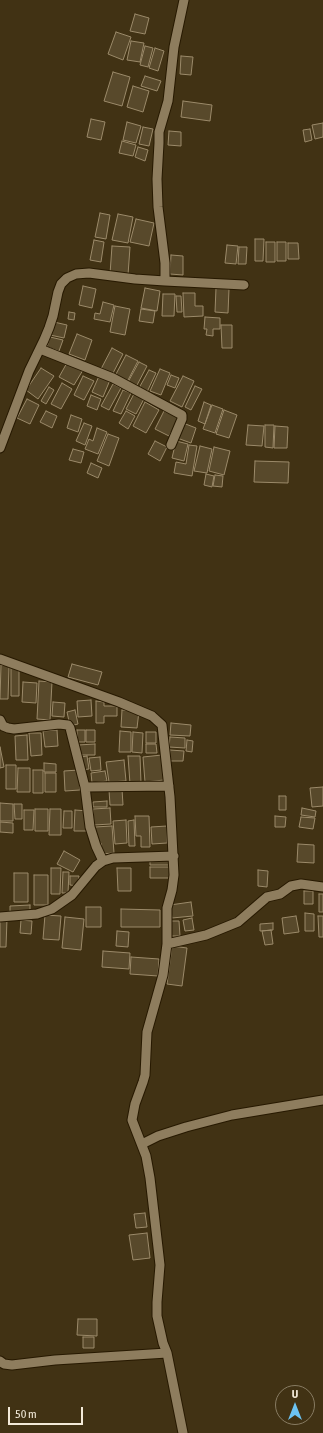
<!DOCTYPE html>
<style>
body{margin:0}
#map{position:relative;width:323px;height:1433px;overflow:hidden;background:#413214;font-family:"Asap Condensed",sans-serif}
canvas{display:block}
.north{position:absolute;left:275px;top:1385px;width:40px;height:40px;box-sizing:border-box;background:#413214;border:1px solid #887c63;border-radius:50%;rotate:0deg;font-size:11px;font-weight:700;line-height:16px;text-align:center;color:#f3ead9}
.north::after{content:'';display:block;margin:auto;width:14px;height:18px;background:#6cc3f2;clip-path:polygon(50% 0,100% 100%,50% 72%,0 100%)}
.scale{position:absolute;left:8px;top:1407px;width:75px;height:18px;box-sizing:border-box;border:2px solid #f3ead9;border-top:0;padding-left:5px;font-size:12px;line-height:14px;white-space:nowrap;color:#f3ead9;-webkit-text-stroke:3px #413214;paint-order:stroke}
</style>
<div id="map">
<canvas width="323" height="1433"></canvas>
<div class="north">U</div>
<div class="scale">50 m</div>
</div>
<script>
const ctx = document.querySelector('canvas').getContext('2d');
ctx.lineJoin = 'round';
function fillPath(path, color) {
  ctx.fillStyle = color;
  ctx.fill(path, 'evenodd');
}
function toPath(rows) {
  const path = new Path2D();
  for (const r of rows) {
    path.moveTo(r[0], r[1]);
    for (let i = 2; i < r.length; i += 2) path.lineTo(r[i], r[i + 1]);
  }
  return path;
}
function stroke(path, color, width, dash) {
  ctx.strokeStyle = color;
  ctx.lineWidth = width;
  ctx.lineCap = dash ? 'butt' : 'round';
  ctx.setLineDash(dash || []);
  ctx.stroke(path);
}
const building = toPath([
 [135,14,149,18,145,34,130,31,135,14],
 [116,32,131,37,123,60,108,54,116,32],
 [131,41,144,43,140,62,127,60,131,41],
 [145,46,153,48,148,67,140,65,145,46],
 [155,48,164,51,158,71,149,68,155,48],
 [181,56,193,57,191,75,180,74,181,56],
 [113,72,130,77,122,106,104,101,113,72],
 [145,76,161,81,157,91,141,86,145,76],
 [133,86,149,91,143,112,127,107,133,86],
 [183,101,212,105,210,121,181,117,183,101],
 [91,119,105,122,101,140,87,137,91,119],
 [127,122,141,126,136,143,123,140,127,122],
 [323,123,323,137,315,139,312,125,323,123],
 [143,127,153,129,149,146,139,144,143,127],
 [310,129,312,140,305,142,303,130,310,129],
 [169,131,181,132,181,146,168,145,169,131],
 [122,141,136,145,133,156,119,153,122,141],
 [138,147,148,150,145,161,135,157,138,147],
 [100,213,110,215,106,239,95,237,100,213],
 [118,214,133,217,128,243,112,240,118,214],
 [136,219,154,223,149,246,130,242,136,219],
 [255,239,264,239,263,261,255,261,255,239],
 [94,240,104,242,101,262,90,260,94,240],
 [266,242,275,242,275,262,266,262,266,242],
 [277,242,286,242,286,261,277,261,277,242],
 [288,243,298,243,299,259,288,259,288,243],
 [227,245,238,246,236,264,225,263,227,245],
 [112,246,130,247,128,275,110,274,112,246],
 [239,247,247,247,246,264,238,264,239,247],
 [171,255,183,256,183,275,170,274,171,255],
 [83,286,96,289,92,308,79,305,83,286],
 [145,288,160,291,157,311,141,308,145,288],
 [216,288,229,289,228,313,215,312,216,288],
 [183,293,195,293,195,306,203,306,203,316,184,317,183,293],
 [163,294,175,294,174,316,162,316,163,294],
 [176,296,181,296,182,312,177,312,176,296],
 [103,302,114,305,110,322,94,319,95,313,100,314,103,302],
 [115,306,130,309,125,335,110,332,115,306],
 [141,309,155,311,153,323,139,321,141,309],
 [69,312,75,313,74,320,68,319,69,312],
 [205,317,220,318,220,329,213,329,213,336,206,335,207,329,204,329,205,317],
 [54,322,67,325,64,338,50,335,54,322],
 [221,325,232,325,232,348,222,348,221,325],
 [77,334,92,340,85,360,69,354,77,334],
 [50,337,63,340,59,351,47,347,50,337],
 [112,348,123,354,112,375,101,369,112,348],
 [126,355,138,361,127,382,115,376,126,355],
 [68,361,83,370,74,385,59,377,68,361],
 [139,362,147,366,136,387,128,382,139,362],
 [41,368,54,376,38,399,26,390,41,368],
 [160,369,170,373,161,395,150,391,160,369],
 [149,370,156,373,147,392,139,388,149,370],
 [171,375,179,378,175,388,167,385,171,375],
 [83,376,94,381,84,400,74,395,83,376],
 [99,376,110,380,103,397,92,392,99,376],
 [183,376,194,381,182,407,170,401,183,376],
 [62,383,72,389,61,409,51,404,62,383],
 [113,384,121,388,109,410,101,406,113,384],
 [195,386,202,389,191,410,185,407,195,386],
 [49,387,54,390,46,404,41,401,49,387],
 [123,390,131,393,121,414,113,411,123,390],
 [135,392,145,397,136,414,126,409,135,392],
 [91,395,101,399,97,410,87,406,91,395],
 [27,399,39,405,30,424,17,418,27,399],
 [145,402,159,410,146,433,133,426,145,402],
 [204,402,211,405,205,424,198,421,204,402],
 [212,405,223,409,215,433,203,429,212,405],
 [224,410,237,415,229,438,216,434,224,410],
 [46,411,57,416,52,428,40,422,46,411],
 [126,411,135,416,128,429,119,423,126,411],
 [164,411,179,418,169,436,155,429,164,411],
 [71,415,82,419,78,432,67,428,71,415],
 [84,423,92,426,85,445,76,441,84,423],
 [183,423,196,428,191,443,177,438,183,423],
 [248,425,264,426,262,446,246,445,248,425],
 [265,425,274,425,273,448,265,447,265,425],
 [275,426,288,427,287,448,274,448,275,426],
 [97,428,107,432,98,454,85,449,89,439,93,441,97,428],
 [108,434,119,438,109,466,97,461,108,434],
 [155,441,167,447,160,461,148,454,155,441],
 [176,441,188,444,184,461,172,458,176,441],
 [189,445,197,446,192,476,174,473,176,462,186,464,189,445],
 [200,446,212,449,207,473,194,471,200,446],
 [214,447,230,451,224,475,209,471,214,447],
 [73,449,84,452,81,463,69,460,73,449],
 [255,461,289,462,288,483,254,482,255,461],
 [91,463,102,468,98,478,87,473,91,463],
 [206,474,214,476,212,487,204,485,206,474],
 [215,475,223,476,222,487,213,486,215,475],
 [72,664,102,672,98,685,68,677,72,664],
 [1,665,9,666,8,699,0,699,1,665],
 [11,667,19,667,19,696,11,696,11,667],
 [39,681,52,682,50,720,37,719,39,681],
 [23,682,37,683,36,703,22,702,23,682],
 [91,700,92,716,78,717,77,701,91,700],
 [96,701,104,702,104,706,117,706,117,716,104,716,104,723,96,723,96,701],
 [53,702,65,703,64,717,52,716,53,702],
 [75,710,78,724,70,726,67,712,75,710],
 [122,710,139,711,137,728,121,727,122,710],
 [171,723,191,725,190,736,170,735,171,723],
 [57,730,58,746,45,747,43,731,57,730],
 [77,730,85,730,85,742,77,742,77,730],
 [86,730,95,730,95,742,86,742,86,730],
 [120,731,131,732,131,752,119,752,120,731],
 [133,732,143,733,142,753,132,752,133,732],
 [146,732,156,732,156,743,146,743,146,732],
 [29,733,41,733,42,755,31,756,29,733],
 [27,735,28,760,16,760,15,736,27,735],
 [170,737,185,738,185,748,169,747,170,737],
 [187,740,193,741,192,752,186,751,187,740],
 [95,744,95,755,79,755,78,745,95,744],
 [146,744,156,744,157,753,146,753,146,744],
 [0,747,4,767,0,768,0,747],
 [170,750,184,751,183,761,169,761,170,750],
 [162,755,164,780,145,782,143,757,162,755],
 [87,756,89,769,82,770,81,757,87,756],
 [128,756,140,756,141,783,130,784,128,756],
 [100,757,101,770,91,771,89,758,100,757],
 [124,760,126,781,109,782,106,762,124,760],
 [44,763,56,764,56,772,44,772,44,763],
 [6,765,16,765,16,789,6,789,6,765],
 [18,768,30,768,30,792,17,792,18,768],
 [33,770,43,770,43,793,33,793,33,770],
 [79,770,80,790,65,791,64,771,79,770],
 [105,771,107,781,92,783,91,773,105,771],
 [45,773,56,773,56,792,45,792,45,773],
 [323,787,323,806,312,807,310,788,323,787],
 [122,789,123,805,110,805,109,790,122,789],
 [279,796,286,796,286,810,279,810,279,796],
 [107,801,107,807,93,807,93,802,107,801],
 [0,803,13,804,13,821,0,821,0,803],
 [14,804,22,804,22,819,15,819,14,804],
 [110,808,111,824,94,825,93,809,110,808],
 [302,808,316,811,315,817,301,815,302,808],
 [35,809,48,809,48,831,35,831,35,809],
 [50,809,61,809,61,835,49,835,50,809],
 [24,810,34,810,33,830,24,830,24,810],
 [75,810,88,811,87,831,74,831,75,810],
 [64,811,72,811,72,828,63,828,64,811],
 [135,816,149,816,150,847,141,847,141,836,136,836,135,816],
 [275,816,286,817,285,827,275,827,275,816],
 [301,817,315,818,313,829,299,827,301,817],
 [126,820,127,843,115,844,113,821,126,820],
 [134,820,135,846,129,846,128,821,134,820],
 [0,822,13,823,13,833,0,832,0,822],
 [112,826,114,853,101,854,101,843,97,844,95,827,112,826],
 [167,826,167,843,152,844,151,827,167,826],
 [298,844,314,845,314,863,297,862,298,844],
 [64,851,80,860,73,872,57,864,64,851],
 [150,858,169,858,169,865,150,865,150,858],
 [150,867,169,867,170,878,150,878,150,867],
 [51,868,61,868,60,894,51,894,51,868],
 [117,868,131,868,131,891,118,891,117,868],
 [258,870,268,871,267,887,258,886,258,870],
 [63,872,69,872,68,893,62,893,63,872],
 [14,873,28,873,28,902,14,902,14,873],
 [34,875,48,875,48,905,34,905,34,875],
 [70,876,79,876,78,886,70,885,70,876],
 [304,891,313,891,313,904,304,904,304,891],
 [319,894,323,894,323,912,319,912,319,894],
 [191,902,193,916,172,918,170,905,191,902],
 [30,905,30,912,10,913,10,906,30,905],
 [86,907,101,907,101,927,86,927,86,907],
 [121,909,160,910,160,927,121,927,121,909],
 [305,913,314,914,314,931,305,931,305,913],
 [45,915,61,916,59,940,43,939,45,915],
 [296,916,299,932,284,934,282,918,296,916],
 [318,916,323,916,323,937,319,937,318,916],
 [65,917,84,919,81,950,62,948,65,917],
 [192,918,194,930,185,931,183,920,192,918],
 [0,919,7,919,6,947,0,947,0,919],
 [21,920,32,921,31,934,20,933,21,920],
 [170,921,179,921,180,936,171,936,170,921],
 [273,923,273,930,260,931,260,924,273,923],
 [271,930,273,944,265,945,262,931,271,930],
 [117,931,129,932,128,947,116,946,117,931],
 [172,946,187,948,182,986,167,984,172,946],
 [103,951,130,953,129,969,102,967,103,951],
 [131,957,159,959,158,976,130,974,131,957],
 [145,1213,147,1227,136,1228,134,1214,145,1213],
 [147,1233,150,1258,133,1260,129,1235,147,1233],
 [78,1319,97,1319,97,1336,77,1335,78,1319],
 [83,1337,94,1337,94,1348,83,1348,83,1337]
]);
const minor = toPath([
 [165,281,244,285],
 [40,349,113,378,182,415,182,419,171,445],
 [0,448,29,371,44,340,49,328,53,316,58,292,61,284,67,278,76,274,89,273,135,279,165,281,165,263,158,207,157,179,159,143,159,132,168,101,174,47,184,0],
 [0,659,119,702,152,716,162,725,170,797,174,875,172,890,167,908,167,944,163,975,147,1032,145,1075,143,1082,135,1104,132,1120,146,1156,150,1178,160,1265,157,1302,157,1316,163,1343,167,1353,183,1433],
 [0,720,3,726,8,728,14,729,59,724,68,725,70,728,85,787,90,827,96,846,103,861],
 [85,787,169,786],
 [0,917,37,914,52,909,72,895,96,866,103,861,113,858,174,856],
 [167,944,206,935,238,922,267,897,280,894,291,886,301,884,323,887],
 [142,1144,158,1136,186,1127,232,1115,323,1100],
 [0,1361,4,1364,12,1365,55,1360,167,1353]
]);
fillPath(building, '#58492b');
stroke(building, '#9b8a6a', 1);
stroke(minor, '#271900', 11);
stroke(minor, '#8e7d5e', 9);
</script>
